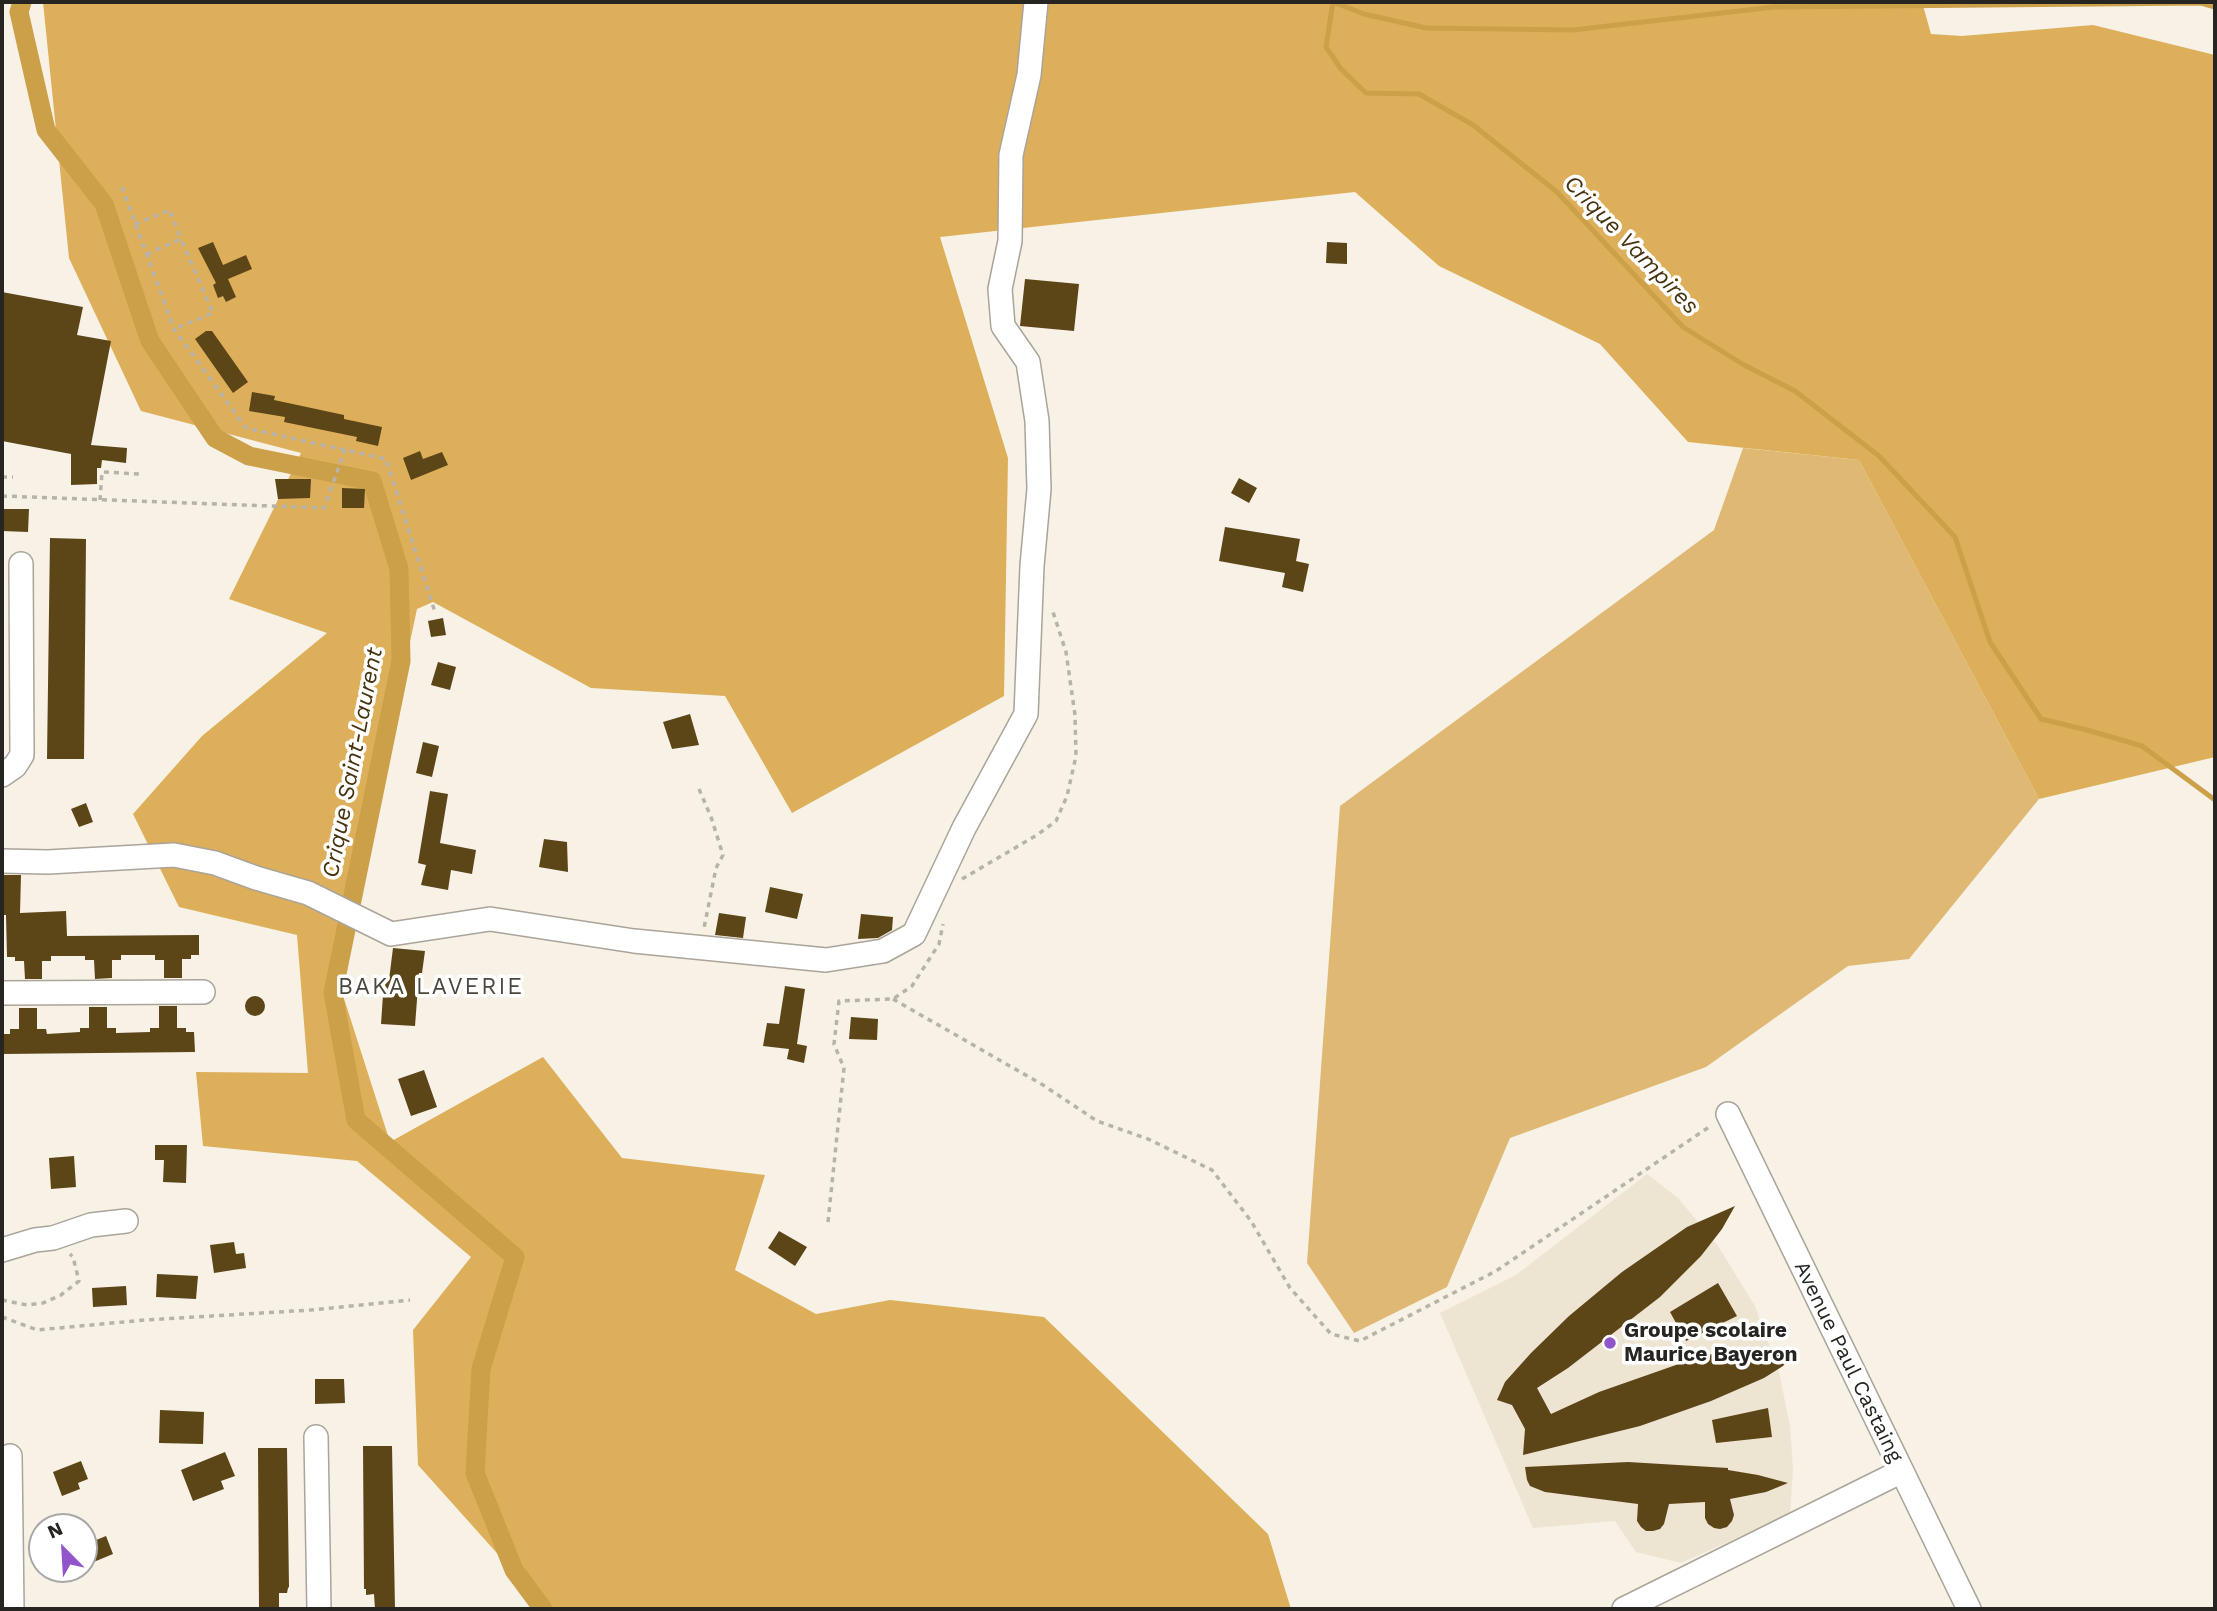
<!DOCTYPE html>
<style>
body{margin:0}
#map{position:relative;width:2217px;height:1611px;overflow:hidden;background:#f7f1e6;font-family:"Work Sans",sans-serif}
canvas{display:block}
.frame{position:absolute;inset:0;border:4px solid #272521;pointer-events:none}
.north{position:absolute;left:28px;top:1513px;width:70px;height:70px;box-sizing:border-box;background:#fff;border:2px solid #a9a8a6;border-radius:50%;rotate:336deg;font-size:19px;font-weight:700;line-height:28px;text-align:center;color:#272521}
.north::after{content:'';display:block;margin:auto;width:24px;height:32px;background:#9154ca;clip-path:polygon(50% 0,100% 100%,50% 72%,0 100%)}
</style>
<div id="map">
<canvas width="2217" height="1611"></canvas>
<div class="frame"></div>
<div class="north">N</div>
</div>
<script>
const ctx = document.querySelector('canvas').getContext('2d');
ctx.lineJoin = 'round';
function fillPath(path, color) {
  ctx.fillStyle = color;
  ctx.fill(path, 'evenodd');
}
function toPath(rows) {
  const path = new Path2D();
  for (const r of rows) {
    if (r.length === 3) {
      path.moveTo(r[0] + r[2], r[1]);
      path.arc(r[0], r[1], r[2], 0, 2 * Math.PI);
      continue;
    }
    path.moveTo(r[0], r[1]);
    for (let i = 2; i < r.length; i += 2) path.lineTo(r[i], r[i + 1]);
  }
  return path;
}
function stroke(path, color, width, dash) {
  ctx.strokeStyle = color;
  ctx.lineWidth = width;
  ctx.lineCap = dash ? 'butt' : 'round';
  ctx.setLineDash(dash || []);
  ctx.stroke(path);
}
function write(font, color, halo, rows, align = 'center') {
  ctx.font = font + ' "Work Sans",sans-serif';
  ctx.lineWidth = 7;
  ctx.setLineDash([]);
  ctx.textBaseline = 'middle';
  ctx.strokeStyle = halo;
  ctx.fillStyle = color;
  for (const [text, x, y, turn = 0] of rows) {
    ctx.save();
    ctx.translate(x, y);
    ctx.rotate((+turn || 0) * Math.PI / 180);
    ctx.textAlign = isNaN(turn) ? turn : align;
    if (halo) ctx.strokeText(text, 0, 0);
    ctx.fillText(text, 0, 0);
    ctx.restore();
  }
}
const built = toPath([
 [1647,1174,1678,1198,1718,1246,1755,1306,1779,1372,1790,1426,1793,1470,1790,1514,1681,1563,1636,1552,1615,1521,1533,1528,1440,1313,1516,1275]
]);
const green = toPath([
 [1743,448,1859,460,2039,799,1909,959,1848,966,1706,1067,1510,1138,1447,1287,1354,1333,1307,1263,1340,806,1714,530]
]);
const forest = toPath([
 [43,2,1922,2,1931,34,1962,36,2093,25,2215,55,2215,757,2039,799,1859,460,1688,442,1600,344,1439,266,1355,192,940,237,1008,458,1004,696,792,813,725,696,591,688,433,602,417,609,338,980,390,1142,543,1057,622,1158,765,1175,735,1270,816,1314,890,1300,1044,1317,1268,1534,1291,1609,547,1609,418,1465,413,1330,471,1257,357,1161,203,1146,196,1072,308,1073,297,935,179,907,133,814,202,736,327,633,229,599,301,453,141,411,69,258]
]);
const stream = toPath([
 [1333,2,1326,47,1341,69,1366,93,1419,94,1473,125,1557,192,1683,327,1744,365,1795,391,1879,456,1955,537,1990,642,2041,719,2087,730,2142,746,2215,800],
 [1333,2,1364,14,1426,28,1573,30,1774,7,2201,3,2215,7]
]);
const canal = toPath([
 [22,2,19,12,46,130,104,204,150,341,215,438,249,456,372,481,399,569,401,661,333,993,356,1120,515,1257,481,1369,475,1473,514,1570,543,1609]
]);
const building = toPath([
 [213,242,223,265,246,255,252,269,228,279,236,297,226,302,223,296,218,298,213,285,216,283,198,248],
 [1327,242,1347,243,1347,264,1326,263],
 [1025,279,1079,284,1074,331,1020,326],
 [2,292,83,307,77,335,111,341,91,445,127,448,126,463,102,460,101,468,97,468,97,484,71,485,71,454,2,441],
 [206,331,212,331,248,382,233,393,195,339],
 [252,392,275,396,274,400,344,415,344,419,382,427,378,446,356,441,357,437,284,422,285,417,249,411],
 [420,451,423,459,442,452,448,465,411,480,403,458],
 [1239,478,1257,488,1249,503,1231,493],
 [275,479,311,479,310,498,278,499],
 [342,488,365,489,364,508,342,508],
 [2,509,29,509,28,532,2,531],
 [1225,527,1300,539,1296,561,1309,564,1303,592,1282,587,1285,573,1219,561],
 [50,538,86,539,84,759,47,759],
 [443,618,446,635,431,637,428,621],
 [438,662,456,667,450,690,431,685],
 [690,714,699,745,672,749,663,722],
 [423,742,439,746,432,777,416,773],
 [430,791,448,794,440,843,476,850,472,874,451,870,448,890,421,885,426,865,418,863],
 [86,803,93,822,79,827,71,809],
 [544,839,567,842,568,872,539,867],
 [2,875,21,875,20,913,66,911,67,936,199,935,199,955,191,955,191,959,182,959,182,978,164,978,164,960,155,960,155,955,121,955,121,960,112,960,112,978,95,979,94,960,85,960,85,956,51,956,51,961,42,961,42,979,25,979,24,961,15,961,15,957,7,957,6,915,2,915],
 [770,887,803,894,797,919,765,912],
 [719,913,746,917,743,938,715,935],
 [861,914,893,917,892,930,878,938,858,939],
 [393,948,425,951,422,973,419,973,415,1026,381,1024,384,980,389,980],
 [785,986,805,989,797,1044,807,1046,804,1063,787,1059,789,1049,763,1046,767,1023,779,1024],
 [255,1006,10],
 [159,1006,177,1006,177,1028,186,1028,186,1032,194,1032,195,1052,2,1054,2,1034,10,1034,10,1029,19,1029,19,1008,37,1008,37,1029,46,1029,47,1034,80,1032,80,1028,89,1028,89,1007,107,1007,107,1028,116,1028,116,1033,150,1032,150,1028,159,1028],
 [851,1017,878,1019,877,1040,849,1039],
 [424,1070,437,1107,411,1116,398,1079],
 [155,1145,187,1145,186,1183,163,1182,164,1160,155,1160],
 [74,1156,76,1187,51,1189,49,1158],
 [1735,1206,1722,1229,1701,1256,1660,1297,1568,1368,1537,1388,1551,1414,1599,1392,1693,1359,1692,1357,1761,1347,1777,1347,1790,1349,1789,1359,1783,1366,1764,1378,1711,1401,1640,1426,1523,1455,1525,1429,1512,1405,1497,1400,1505,1382,1531,1353,1569,1316,1622,1272,1687,1227],
 [779,1231,807,1247,795,1266,768,1248],
 [234,1242,236,1254,244,1253,246,1268,214,1273,210,1245],
 [157,1274,198,1276,196,1299,156,1297],
 [1718,1283,1737,1316,1686,1341,1670,1312],
 [126,1286,127,1305,93,1307,92,1288],
 [315,1379,344,1379,345,1403,315,1404],
 [1768,1408,1772,1437,1716,1443,1712,1420],
 [160,1410,204,1412,203,1444,159,1443],
 [363,1446,392,1446,395,1609,375,1609,374,1594,366,1595,366,1589,364,1589],
 [258,1448,287,1448,289,1587,288,1588,287,1593,279,1593,279,1609,259,1609],
 [225,1452,235,1476,221,1481,224,1489,193,1501,181,1470],
 [81,1461,88,1479,78,1483,80,1489,62,1496,53,1472],
 [1628,1462,1728,1468,1728,1470,1758,1475,1788,1483,1766,1492,1730,1499,1734,1515,1732,1521,1727,1527,1720,1529,1714,1528,1708,1524,1705,1518,1705,1502,1669,1504,1664,1524,1660,1529,1653,1531,1646,1531,1641,1527,1637,1521,1638,1504,1545,1492,1530,1486,1527,1480,1525,1467],
 [106,1536,113,1554,84,1566,84,1545]
]);
const path = toPath([
 [122,187,174,329,246,428,386,459,435,612],
 [135,224,170,210,181,239],
 [147,254,181,239,213,313,174,329],
 [2,477,13,477],
 [2,496,324,508,345,450],
 [100,500,102,472,141,474],
 [699,789,711,817,723,855,716,868,704,928],
 [962,879,1037,835,1056,821,1067,796,1076,756,1075,715,1066,652,1052,609],
 [893,999,1043,1085,1097,1121,1148,1139,1212,1170,1251,1221,1290,1288,1331,1334,1360,1341,1496,1271,1712,1125],
 [828,1222,844,1068,834,1044,839,1001,893,999,912,986,939,944,943,924],
 [2,1300,27,1305,43,1303,61,1295,79,1281,73,1257,70,1254],
 [2,1317,37,1330,145,1320,311,1310,410,1300]
]);
const minor = toPath([
 [2,775,15,766,22,755,21,564],
 [2,861,48,862,174,855,215,863,256,878,308,893,391,934,490,919,634,941,826,960,883,951,914,934,964,828,1026,714,1032,566,1039,489,1037,421,1028,362,1003,326,1000,289,1010,241,1011,155,1029,75,1036,2],
 [2,993,203,992],
 [1728,1114,1969,1609],
 [2,1250,35,1240,53,1238,91,1225,126,1221],
 [316,1437,319,1609],
 [10,1456,12,1609],
 [1624,1609,1902,1471]
]);
const markers = [
 [1610,1343,7,"#9154ca"]
];
const poiNames = [
 ["Groupe scolaire",1624,1331],
 ["Maurice Bayeron",1624,1355]
];
const streetNames = [
 ["Avenue Paul Castaing",1848,1362,64]
];
const waterNames = [
 ["Crique Vampires",1631,245,46],
 ["Crique Saint-Laurent",353,763,-79]
];
const neighbourhoodNames = [
 ["BAKA LAVERIE",431,987]
];
fillPath(built, '#eee4d2');
fillPath(green, '#dfb874');
fillPath(forest, '#ddaf5a');
stroke(stream, '#cc9f49', 5);
stroke(canal, '#cc9f49', 19);
fillPath(building, '#5c4517');
stroke(minor, '#aaa49a', 26);
stroke(path, '#b8b3aa', 3.5, [5, 5]);
stroke(minor, '#fff', 23);
for (const [x, y, r, color] of markers) {
  const dot = new Path2D();
  dot.arc(x, y, r, 0, 2 * Math.PI);
  ctx.fillStyle = color;
  ctx.fill(dot);
  stroke(dot, '#fff', 2.5);
}
write('bold 21px', '#272521', '#fff', poiNames, 'left');
write('21px', '#272521', '#fff', streetNames);
write('italic 23px', '#46330e', '#fff', waterNames);
ctx.letterSpacing = '2px';
write('23px', '#4c473e', '#fff', neighbourhoodNames);
ctx.letterSpacing = '0px';
</script>
